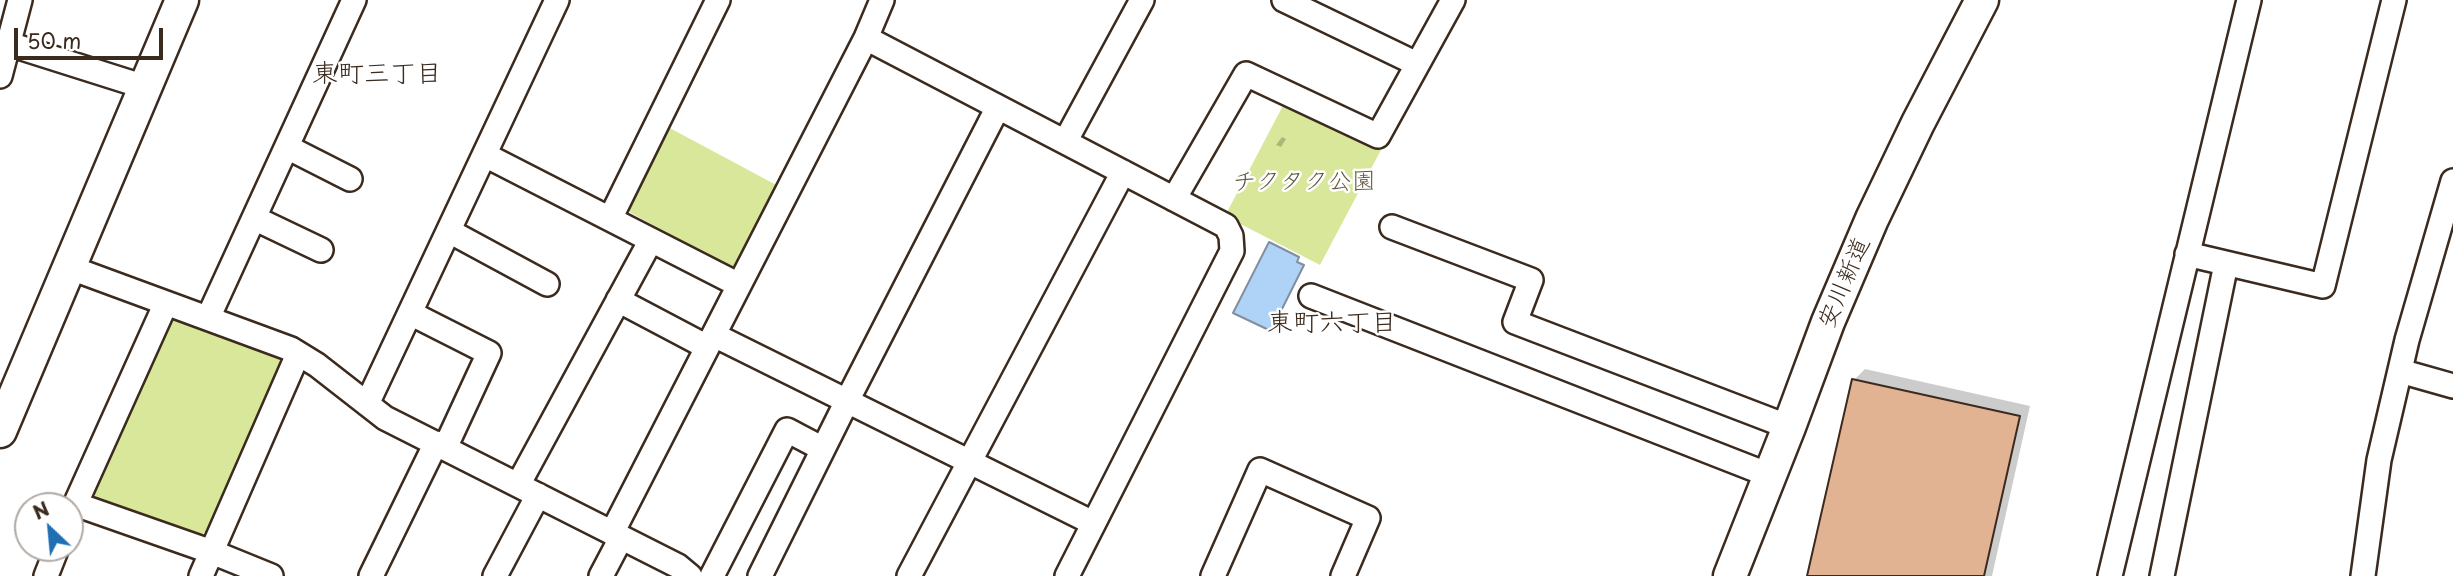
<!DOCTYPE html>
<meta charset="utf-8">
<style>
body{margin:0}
#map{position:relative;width:2453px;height:576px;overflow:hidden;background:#fff;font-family:"Playpen Sans",sans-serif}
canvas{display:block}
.north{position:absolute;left:14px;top:492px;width:70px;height:70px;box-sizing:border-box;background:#fff;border:2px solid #b1aaa5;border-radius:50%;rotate:334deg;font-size:19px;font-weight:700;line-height:28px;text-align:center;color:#3b2a1e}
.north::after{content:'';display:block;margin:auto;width:24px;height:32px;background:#1f6fb2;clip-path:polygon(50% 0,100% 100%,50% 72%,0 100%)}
.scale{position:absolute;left:14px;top:28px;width:149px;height:32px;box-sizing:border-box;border:4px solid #3b2a1e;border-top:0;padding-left:9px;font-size:21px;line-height:24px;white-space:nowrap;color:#3b2a1e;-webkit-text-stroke:5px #fff;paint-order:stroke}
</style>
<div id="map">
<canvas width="2453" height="576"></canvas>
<div class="north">N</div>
<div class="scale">50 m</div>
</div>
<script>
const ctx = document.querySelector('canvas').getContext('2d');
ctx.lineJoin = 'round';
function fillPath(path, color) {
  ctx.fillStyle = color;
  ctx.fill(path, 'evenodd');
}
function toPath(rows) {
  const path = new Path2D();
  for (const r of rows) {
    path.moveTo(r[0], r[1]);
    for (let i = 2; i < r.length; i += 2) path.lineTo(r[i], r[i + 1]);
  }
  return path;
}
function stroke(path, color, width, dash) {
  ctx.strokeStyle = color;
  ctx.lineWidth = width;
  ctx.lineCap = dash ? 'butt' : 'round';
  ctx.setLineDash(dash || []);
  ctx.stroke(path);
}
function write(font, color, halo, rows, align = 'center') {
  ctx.font = font + ' "Playpen Sans","Klee One",sans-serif';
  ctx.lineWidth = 5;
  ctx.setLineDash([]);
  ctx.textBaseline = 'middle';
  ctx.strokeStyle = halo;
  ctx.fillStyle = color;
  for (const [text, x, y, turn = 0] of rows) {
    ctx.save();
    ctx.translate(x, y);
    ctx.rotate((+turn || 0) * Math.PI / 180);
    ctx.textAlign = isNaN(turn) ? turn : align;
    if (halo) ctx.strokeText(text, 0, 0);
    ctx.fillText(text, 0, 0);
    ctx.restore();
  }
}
const green = toPath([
 [1287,98,1382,148,1320,265,1225,216],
 [666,126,780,187,741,263,730,267,631,213,626,204],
 [179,315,283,354,287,363,212,529,202,534,97,500,93,491,170,319]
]);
const water = toPath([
 [1269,242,1299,257,1297,262,1304,265,1271,331,1233,313,1269,242]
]);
const shadow = toPath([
 [1282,137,1286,139,1281,147,1276,145],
 [1865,369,2030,406,1992,576,1809,576,1854,380]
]);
const building = toPath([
 [1852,379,2020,416,1984,576,1807,576,1852,379]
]);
const street = toPath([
 [1284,0,1417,64],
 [866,38,1226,226,1231,236,1232,251,1067,576],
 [9,44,145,87],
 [0,76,20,0],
 [1065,142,1142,0],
 [287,147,350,179],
 [485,155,739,285],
 [1174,199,1246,74,1378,136,1453,0],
 [254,218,321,250],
 [610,219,718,0],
 [1392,227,1531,280,1515,322,1789,427],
 [449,231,547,284],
 [2187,254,2323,286,2394,0],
 [71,268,291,349,317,365,385,418,678,566,690,576],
 [1311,296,1769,475],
 [618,300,707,347],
 [410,313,489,353,445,448],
 [208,318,354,0],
 [714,335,1093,523],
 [2400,371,2453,386],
 [367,404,557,0],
 [518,485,651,240],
 [75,504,212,552,271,576],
 [70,516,166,303],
 [612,533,866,38,882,0],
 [46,576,57,548],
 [201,576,298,354],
 [371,576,436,443],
 [495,576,538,495],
 [601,576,621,538],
 [712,576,787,430,823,449],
 [760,576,847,401,998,107],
 [909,576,1123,172],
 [1213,576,1260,470,1368,518,1343,576],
 [2110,576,2249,0],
 [2162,576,2226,264],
 [2363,576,2379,460,2407,340,2453,181]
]);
const secondary = toPath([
 [0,431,182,0],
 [1730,576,1789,427,1828,322,1872,219,1918,123,1982,0]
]);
const parkNames = [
 ["チクタク公園",1304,182]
];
const streetNames = [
 ["安川新道",1845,283,-67]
];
const neighbourhoodNames = [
 ["東町三丁目",377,75],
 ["東町六丁目",1332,324]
];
fillPath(green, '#d8e79a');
fillPath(water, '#afd2f7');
stroke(water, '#818fa0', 2);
fillPath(shadow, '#0003');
fillPath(building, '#e2b393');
stroke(building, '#3b2a1e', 2);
stroke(street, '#3b2a1e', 28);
stroke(secondary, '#3b2a1e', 37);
stroke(street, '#fff', 23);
stroke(secondary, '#fff', 32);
write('24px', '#62593d', '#fff', parkNames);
write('24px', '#3b2a1e', '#fff', streetNames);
write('26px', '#3b2a1e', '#fff', neighbourhoodNames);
</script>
